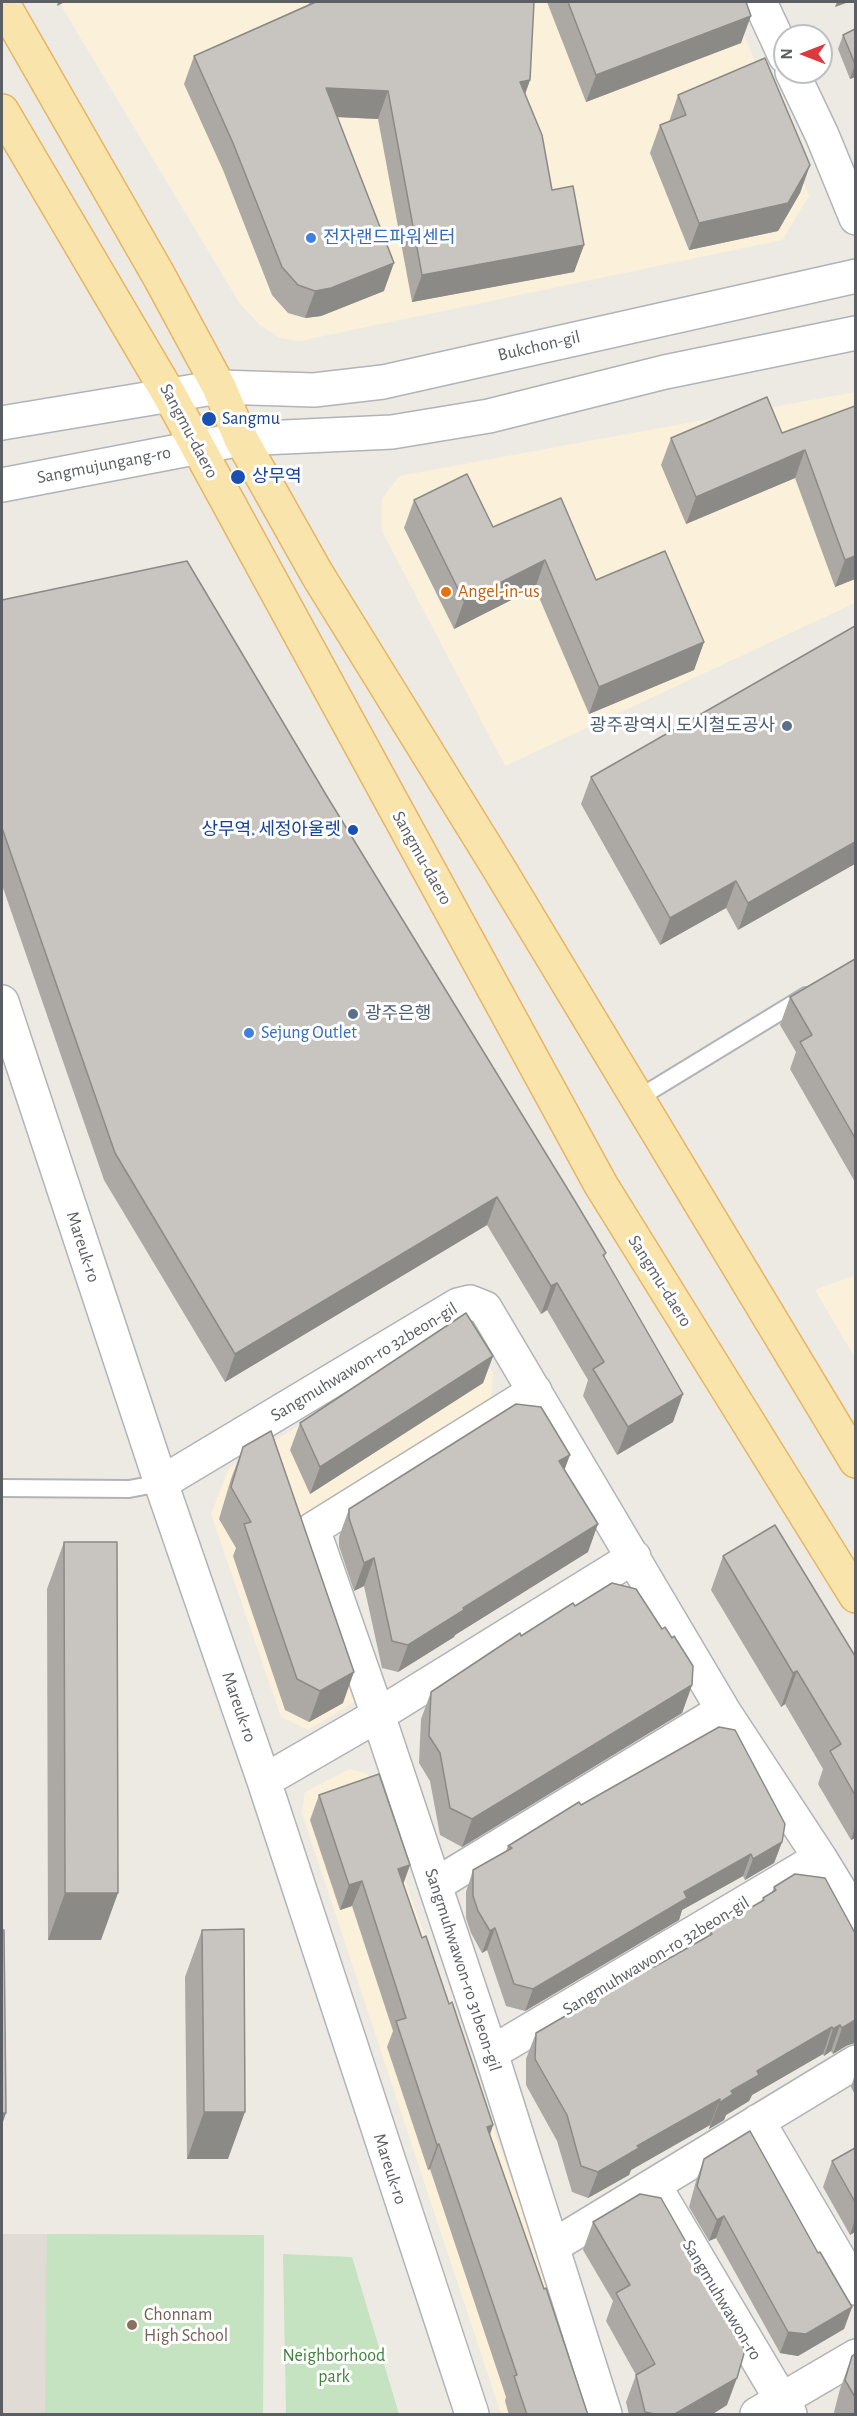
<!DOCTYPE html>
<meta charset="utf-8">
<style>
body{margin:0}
#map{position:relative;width:857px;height:2416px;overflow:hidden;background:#edeae3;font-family:"Alegreya Sans",sans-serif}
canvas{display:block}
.frame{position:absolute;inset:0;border:3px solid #5b5f63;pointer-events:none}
.north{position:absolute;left:773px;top:24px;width:60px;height:60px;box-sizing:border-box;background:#fff;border:2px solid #bdbfc1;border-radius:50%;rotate:270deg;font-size:16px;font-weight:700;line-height:24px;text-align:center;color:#5b5f63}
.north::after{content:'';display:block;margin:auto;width:21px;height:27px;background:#dc393d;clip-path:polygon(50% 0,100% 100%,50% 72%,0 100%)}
</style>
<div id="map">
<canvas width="857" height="2416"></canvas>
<div class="frame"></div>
<div class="north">N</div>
</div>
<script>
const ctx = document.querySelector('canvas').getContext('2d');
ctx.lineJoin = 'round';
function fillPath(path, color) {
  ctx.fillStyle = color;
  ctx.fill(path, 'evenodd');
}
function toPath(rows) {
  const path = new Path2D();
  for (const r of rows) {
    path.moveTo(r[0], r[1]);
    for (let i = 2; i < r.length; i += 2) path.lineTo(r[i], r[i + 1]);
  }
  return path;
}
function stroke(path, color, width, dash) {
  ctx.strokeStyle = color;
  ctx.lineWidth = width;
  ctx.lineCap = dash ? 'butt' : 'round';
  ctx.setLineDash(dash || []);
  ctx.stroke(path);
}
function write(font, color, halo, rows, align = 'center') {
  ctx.font = font + ' "Alegreya Sans","Noto Sans KR",sans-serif';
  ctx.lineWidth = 6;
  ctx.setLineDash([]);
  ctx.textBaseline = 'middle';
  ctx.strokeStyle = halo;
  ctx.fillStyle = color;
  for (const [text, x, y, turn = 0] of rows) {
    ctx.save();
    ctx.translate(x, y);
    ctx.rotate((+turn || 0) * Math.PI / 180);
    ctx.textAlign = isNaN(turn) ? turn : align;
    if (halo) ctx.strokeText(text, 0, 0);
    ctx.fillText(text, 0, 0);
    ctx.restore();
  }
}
const commercial = toPath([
 [59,2,731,2,809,196,782,240,300,341,280,338,260,325,240,304],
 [855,392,855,603,505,766,382,531,382,499,399,476],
 [855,1275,856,1275,855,1358,815,1290],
 [449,1335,471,1335,493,1373,491,1400,304,1519,356,1701,308,1730,281,1717,211,1514,229,1468],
 [349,1769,367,1773,595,2414,501,2414,302,1813,305,1792]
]);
const education = toPath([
 [2,2234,264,2235,263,2414,2,2414]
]);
const green = toPath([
 [47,2234,264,2235,263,2414,45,2414],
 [283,2254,352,2257,399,2414,286,2414]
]);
const lane = toPath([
 [637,1099,806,996],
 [2,1488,129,1489,161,1483]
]);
const street = toPath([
 [760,2,785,56],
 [792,72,822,135,856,218],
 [2,1002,161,1483,264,1781,472,2414],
 [535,1391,313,1529,378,1715,491,2053,605,2414],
 [161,1483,458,1305,470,1302,485,1308,723,1710,820,1858,856,1917],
 [264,1781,378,1715,634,1557],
 [435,1885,723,1710],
 [491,2053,820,1858],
 [758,2121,856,2288],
 [654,2185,790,2414],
 [553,2246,856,2062],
 [757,2414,856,2356]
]);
const secondary = toPath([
 [2,423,219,387,314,390,383,382,856,276],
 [2,485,241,439,392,432,489,416,665,372,856,333]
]);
const primary = toPath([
 [2,2,159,276,219,387,241,439,317,574,498,867,856,1461],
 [2,111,170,396,601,1185,856,1596]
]);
const wall = toPath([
 [309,2,534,2,530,80,525,95,552,190,584,245,574,272,412,302,378,119,337,117,384,291,321,316,305,318,288,313,272,295,223,170,184,84,194,56,309,4],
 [547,2,746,2,741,43,586,102],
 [855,29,855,77,850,79,838,49,843,35],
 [678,95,810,165,800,193,778,231,689,250,650,153,660,125,669,122],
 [855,406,855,579,835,587,795,478,686,524,661,465,671,438,782,433],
 [414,500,493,527,596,580,704,642,694,670,589,714,535,588,454,629,404,528],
 [2,600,328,798,606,1253,604,1258,673,1422,617,1455,583,1396,588,1380,547,1310,541,1314,487,1225,225,1382,104,1180,2,885],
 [855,626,738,930,726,908,660,945,581,804,591,777],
 [855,959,855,1182,790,1069,796,1052,780,1025,790,997],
 [493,1356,483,1383,310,1494,290,1450,300,1423],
 [243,1447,343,1703,309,1722,285,1710,233,1556,236,1548,219,1519,231,1479],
 [564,1469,588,1552,455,1635,454,1637,398,1672,382,1668,364,1586,354,1591,339,1546,339,1537,349,1509],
 [64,1542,101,1940,48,1940,47,1589],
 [723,1556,855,1656,855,1840,855,1838,851,1840,818,1784,823,1769,785,1704,781,1707,711,1590],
 [575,1606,692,1685,682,1713,462,1847,440,1835,430,1781,419,1763,421,1719,431,1692,521,1636],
 [319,1795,410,1865,403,1884,422,1938,449,2004,493,2125,490,2135,588,2415,509,2415,505,2401,506,2397,430,2169,428,2170,387,2047,393,2031,352,1906,340,1910,310,1820],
 [581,1805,782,1842,774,1863,745,1880,743,1876,682,1910,679,1920,525,2011,506,2006,487,1950,482,1953,471,1933,466,1918,466,1892,473,1870,506,1851,508,1846],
 [825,1878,846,2046,833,2054,831,2051,824,2056,823,2054,752,2095,749,2101,726,2115,724,2120,709,2129,710,2125,631,2170,629,2175,588,2198,572,2192,557,2141,526,2085,526,2059,536,2033,581,2006,584,1999,654,1967,709,1936,710,1931,761,1902,763,1898,772,1892,774,1887],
 [202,1930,228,2159,187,2159,185,1977],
 [855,2074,855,2095,851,2087],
 [855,2148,855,2232,850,2235,823,2187,832,2161],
 [704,2159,818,2253,852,2307,844,2329,798,2356,780,2353,716,2238,709,2241,689,2207,696,2181],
 [593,2222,686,2242,685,2245,727,2405,711,2415,629,2415,626,2402,636,2375,606,2321,613,2301,583,2250],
 [855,2354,855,2415,835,2415,834,2412,840,2389,852,2356]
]);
const shadedWall = toPath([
 [58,2,65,2,57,6],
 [837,2,849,2,835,7],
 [751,16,741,43,586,102,596,75],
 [855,64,855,77,850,79],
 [530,80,520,107,520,82],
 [326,88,388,91,378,119,316,116],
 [810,165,800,193,778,231,689,250,699,223],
 [584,245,574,272,412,302,422,275],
 [394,263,384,291,321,316,305,318,315,291],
 [805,450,795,478,686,524,696,497],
 [855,556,855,579,835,587,845,560],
 [545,560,535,588,454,629,464,601],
 [704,642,694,670,589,714,599,687],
 [855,842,855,864,738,930,748,903],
 [736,881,726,908,660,945,670,918],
 [497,1197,487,1225,225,1382,235,1354],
 [557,1283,547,1310,541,1314,551,1286],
 [493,1356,483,1383,310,1494,320,1467],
 [683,1394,673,1422,617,1455,628,1427],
 [570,1455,560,1482,559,1461],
 [598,1524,588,1552,455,1635,454,1637,398,1672,408,1645,463,1608],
 [374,1558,364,1586,354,1591,364,1563],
 [797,1671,785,1704,781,1707,793,1673],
 [354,1672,343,1703,309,1722,320,1691],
 [692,1685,682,1713,462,1847,472,1819],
 [855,1827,855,1838,851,1840],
 [782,1842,774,1863,745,1880,753,1859],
 [751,1854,743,1876,682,1910,679,1920,525,2011,533,1989,684,1892],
 [410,1865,401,1890,398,1869],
 [362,1881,352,1906,340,1910,349,1885],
 [65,1893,118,1893,101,1940,48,1940],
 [495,1928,487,1950,482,1953,490,1931],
 [855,2020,855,2043,846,2046,833,2054,842,2028],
 [840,2025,831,2051,824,2056,833,2029],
 [832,2027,823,2054,752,2095,749,2101,726,2115,724,2120,709,2129,719,2103,731,2091,757,2071],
 [720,2099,710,2125,631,2170,629,2175,588,2198,598,2172,637,2146],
 [204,2112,245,2112,228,2159,187,2159],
 [2,2113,6,2113,2,2125],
 [493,2125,484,2151,487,2127],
 [439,2144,430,2169,428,2170,437,2145],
 [724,2216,716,2238,709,2241,717,2220],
 [855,2219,855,2232,850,2235],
 [852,2307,844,2329,798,2356,780,2353,788,2332],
 [737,2378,727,2405,711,2415,673,2415]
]);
const building = toPath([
 [316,2,534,2,530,80,520,82,542,135,552,190,573,186,584,245,422,275,388,91,326,88,394,263,331,288,315,291,298,285,282,267,233,143,194,56,316,2],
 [568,2,746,2,751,16,596,75,568,2],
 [855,29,855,64,843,35,855,29],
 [765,58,810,165,788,203,699,223,660,125,686,115,678,95,765,58],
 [767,397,782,433,855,406,855,556,845,560,805,450,696,497,671,438,767,397],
 [467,474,493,527,561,498,596,580,665,551,704,642,599,687,545,560,464,601,414,500,467,474],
 [187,561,328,798,575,1201,606,1253,603,1255,683,1394,628,1427,593,1369,604,1362,557,1283,551,1286,497,1197,235,1354,115,1153,2,828,2,600,187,561],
 [855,626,855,842,748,903,736,881,670,918,591,777,855,626],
 [855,959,855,1138,800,1042,812,1035,790,997,855,959],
 [466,1313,493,1356,320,1467,300,1423,466,1313],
 [516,1404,541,1407,570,1455,559,1461,598,1524,463,1608,464,1610,408,1645,392,1641,374,1558,364,1563,349,1518,349,1509,516,1404],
 [271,1431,354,1672,320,1691,297,1679,244,1524,251,1522,231,1487,243,1447,271,1431],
 [775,1525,855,1656,855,1795,830,1751,841,1744,797,1671,793,1673,723,1556,775,1525],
 [64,1542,117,1542,118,1893,65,1893,64,1542],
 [612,1583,636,1589,662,1629,665,1627,672,1638,674,1636,693,1666,692,1685,472,1819,450,1808,440,1753,429,1736,431,1692,520,1633,521,1636,573,1603,575,1606,612,1583],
 [719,1727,735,1730,785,1824,782,1842,753,1859,751,1854,684,1892,687,1898,533,1989,514,1984,495,1928,490,1931,478,1911,473,1896,473,1870,512,1848,508,1846,579,1802,581,1805,719,1727],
 [379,1774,410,1865,398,1869,422,1938,426,1936,449,2004,452,2002,493,2125,487,2127,544,2289,546,2288,588,2415,527,2415,514,2376,517,2375,439,2144,437,2145,396,2021,406,2018,362,1881,349,1885,319,1795,379,1774],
 [795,1874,825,1878,855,1933,855,2020,842,2028,840,2025,833,2029,832,2027,757,2071,759,2075,731,2091,733,2094,719,2103,720,2099,637,2146,639,2148,598,2172,581,2166,567,2115,535,2059,536,2033,591,2001,584,1999,650,1960,654,1967,712,1934,710,1931,764,1900,763,1898,776,1890,774,1887,795,1874],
 [244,1929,245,2112,204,2112,202,1930,244,1929],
 [2,1930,4,1930,6,2113,2,2113,2,1930],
 [750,2131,818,2253,820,2252,852,2307,806,2334,788,2332,724,2216,717,2220,697,2186,704,2159,750,2131],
 [855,2148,855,2202,832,2161,855,2148],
 [640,2194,661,2198,686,2242,684,2243,745,2350,737,2378,673,2415,659,2415,645,2412,636,2375,655,2364,616,2293,630,2285,593,2222,640,2194],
 [855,2354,855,2397,845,2380,852,2356,855,2354]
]);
const markers = [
 [311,238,6,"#3f7fe0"],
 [209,419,8,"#1a4fb4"],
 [238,477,8,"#1a4fb4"],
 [446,592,6,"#e8710a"],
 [787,726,6,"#5c6f8a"],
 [353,830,6,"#1a4fb4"],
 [353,1014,6,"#5c6f8a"],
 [249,1033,6,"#3f7fe0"],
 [132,2325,6,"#8d6e63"]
];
const shopNames = [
 ["전자랜드파워센터",323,238],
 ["Sejung Outlet",261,1033]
];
const streetNames = [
 ["Bukchon-gil",539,346,-13],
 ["Sangmu-daero",189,431,62],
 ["Sangmujungang-ro",104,465,-11],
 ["Sangmu-daero",422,858,61],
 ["Mareuk-ro",83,1247,72],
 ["Sangmu-daero",660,1281,58],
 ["Sangmuhwawon-ro 32beon-gil",364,1362,-31],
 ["Mareuk-ro",239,1707,71],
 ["Sangmuhwawon-ro 32beon-gil",656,1956,-31],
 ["Sangmuhwawon-ro 31beon-gil",463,1970,72],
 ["Mareuk-ro",390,2169,72],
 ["Sangmuhwawon-ro",722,2300,59]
];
const transitNames = [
 ["Sangmu",222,419],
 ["상무역",252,477],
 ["상무역. 세정아울렛",341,830,"right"]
];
const foodNames = [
 ["Angel-in-us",458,592]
];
const serviceNames = [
 ["광주광역시 도시철도공사",775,726],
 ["광주은행",365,1014,"left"]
];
const educationNames = [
 ["Chonnam",144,2315],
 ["High School",144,2336]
];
const parkNames = [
 ["Neighborhood",334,2356],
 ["park",334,2377]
];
fillPath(commercial, '#fbf0da');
fillPath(education, '#e0dbd4');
fillPath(green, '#c5e3c1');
stroke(lane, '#b1b4b7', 20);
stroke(street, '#b1b4b7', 36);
stroke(secondary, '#b0b3b7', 36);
stroke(primary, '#e7b462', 36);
stroke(lane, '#fff', 16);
stroke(street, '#fff', 33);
stroke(secondary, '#fff', 33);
stroke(primary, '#f9e5ac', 33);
fillPath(wall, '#aca9a5');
fillPath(shadedWall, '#8c8a86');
fillPath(building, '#c8c5c0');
stroke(building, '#8c8a86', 1.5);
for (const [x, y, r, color] of markers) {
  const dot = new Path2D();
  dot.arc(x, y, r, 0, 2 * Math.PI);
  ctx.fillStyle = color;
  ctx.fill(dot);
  stroke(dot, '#fff', 2);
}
write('18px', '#366cbe', '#fff', shopNames, 'left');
write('18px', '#5b5f63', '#fff', streetNames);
write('18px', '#164399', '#fff', transitNames, 'left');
write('18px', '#c56008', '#fff', foodNames, 'left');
write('18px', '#4e5e75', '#fff', serviceNames, 'right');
write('18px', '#785e54', '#fff', educationNames, 'left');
write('18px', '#3f823b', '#fff', parkNames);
</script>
